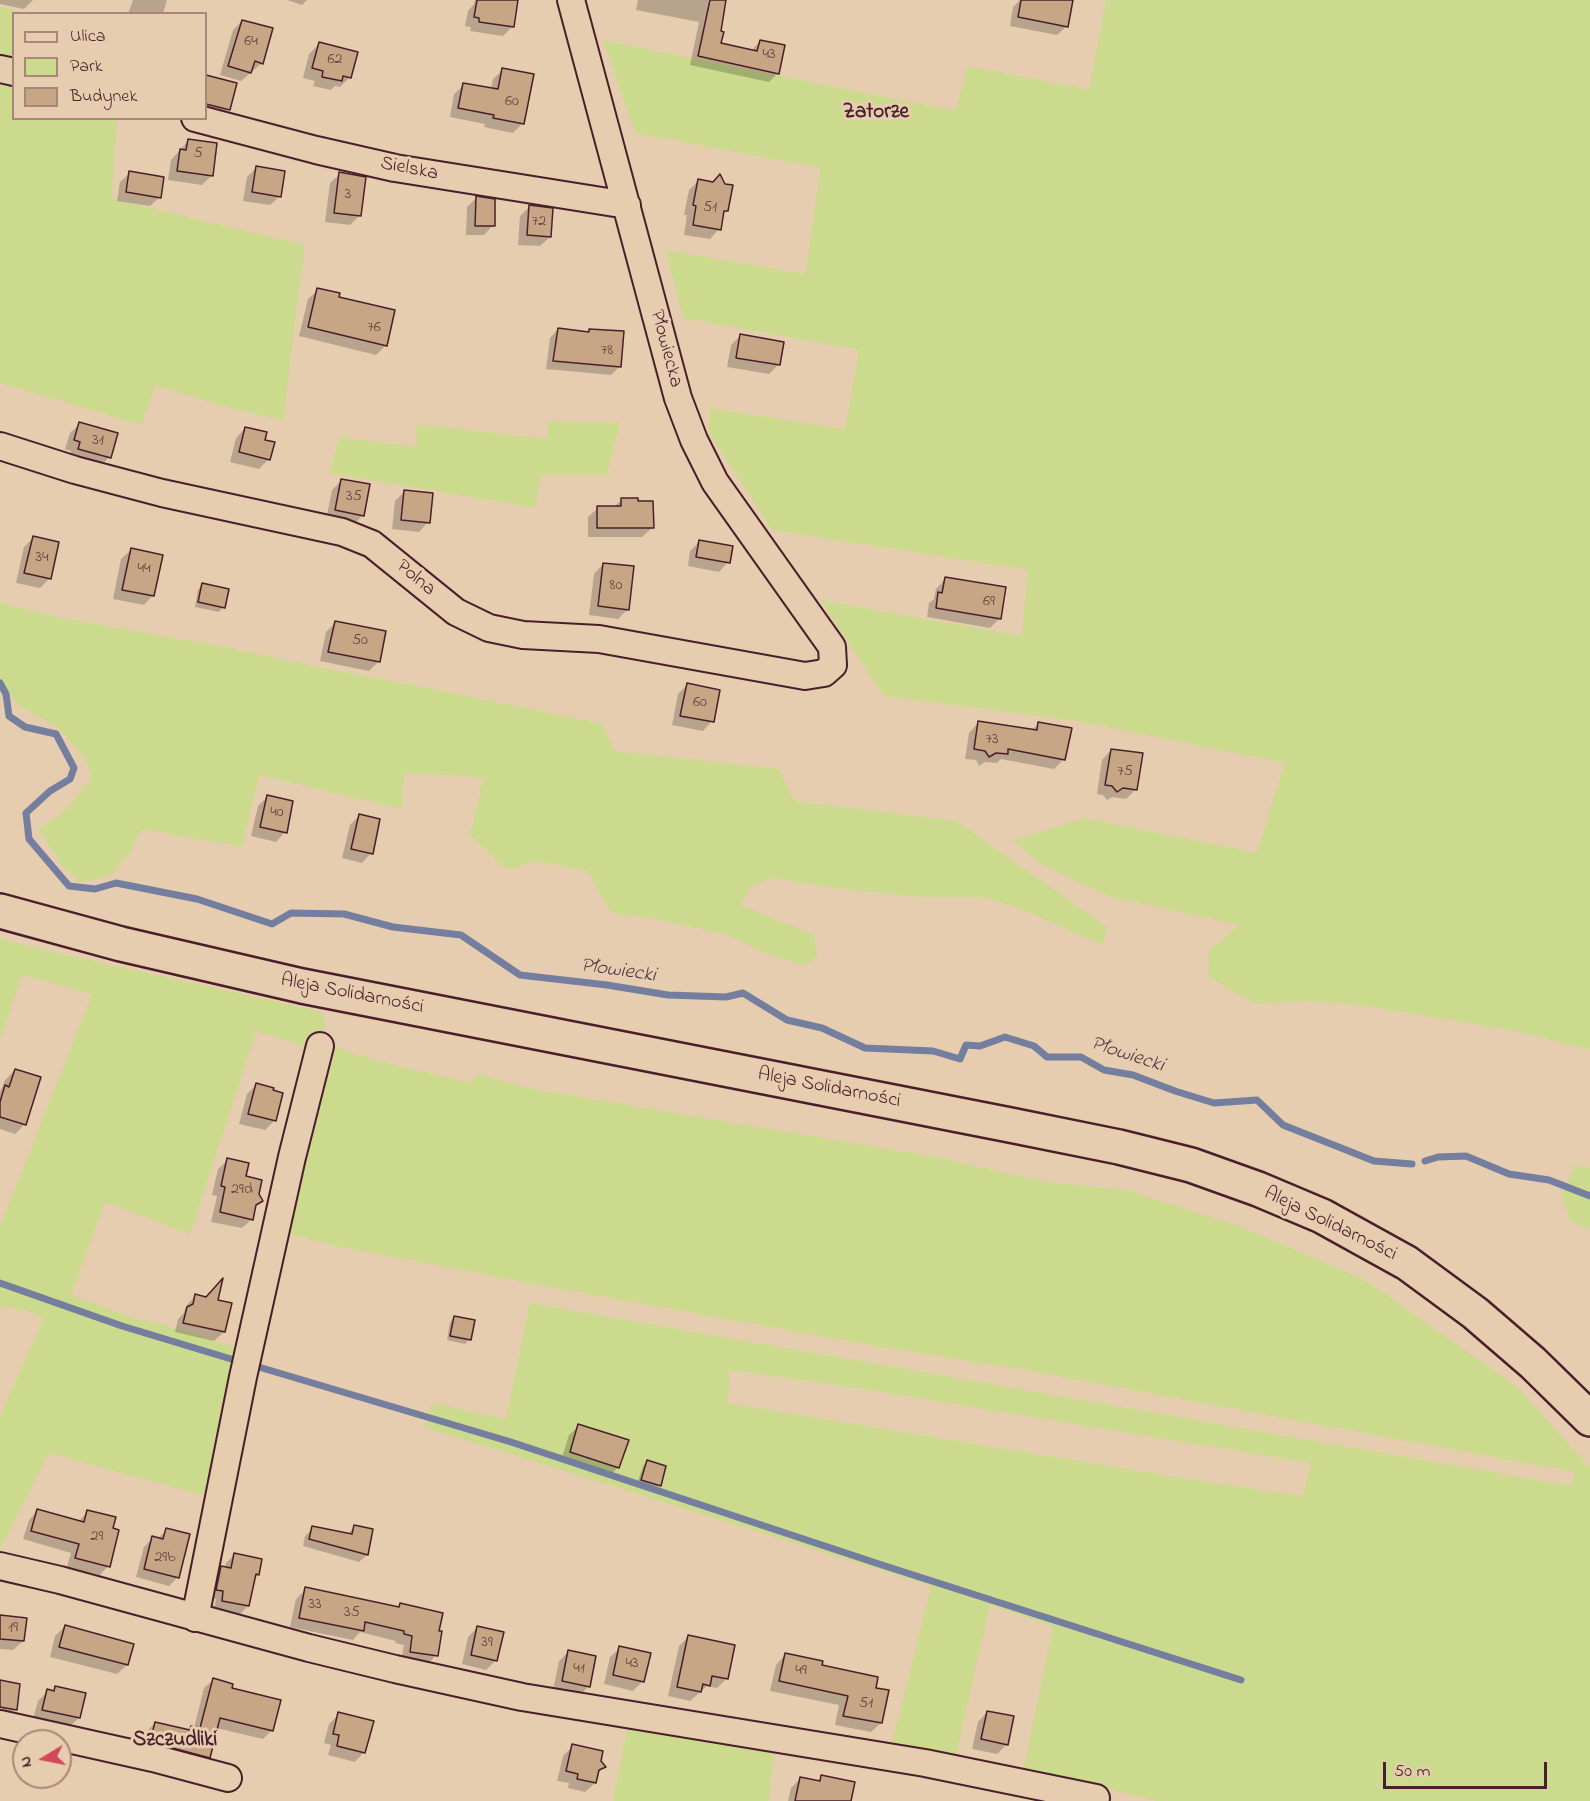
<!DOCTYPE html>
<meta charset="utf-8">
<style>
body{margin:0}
#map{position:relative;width:1590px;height:1801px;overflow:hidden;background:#e7cdaf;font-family:"Indie Flower",sans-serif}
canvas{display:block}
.legend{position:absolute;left:12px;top:12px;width:195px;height:108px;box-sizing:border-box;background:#e7cdaf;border:2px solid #a8877a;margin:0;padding:8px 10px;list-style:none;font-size:18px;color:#4a1f2b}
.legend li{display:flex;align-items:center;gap:12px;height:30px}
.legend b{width:30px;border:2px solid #a8877a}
.north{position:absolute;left:12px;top:1729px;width:60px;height:60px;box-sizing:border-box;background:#e7cdaf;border:2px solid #a8877a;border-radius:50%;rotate:260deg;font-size:16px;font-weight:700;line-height:24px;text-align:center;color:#4a1f2b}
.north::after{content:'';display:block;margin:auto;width:21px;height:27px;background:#d1495b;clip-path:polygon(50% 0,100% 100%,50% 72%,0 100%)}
.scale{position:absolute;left:1383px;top:1762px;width:164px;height:27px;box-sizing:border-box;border:3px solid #4a1f2b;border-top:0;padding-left:8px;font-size:18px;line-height:21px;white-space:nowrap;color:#4a1f2b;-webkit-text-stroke:4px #e7cdaf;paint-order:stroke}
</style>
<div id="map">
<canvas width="1590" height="1801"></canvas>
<ul class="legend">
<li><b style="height:8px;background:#e7cdaf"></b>Ulica</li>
<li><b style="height:16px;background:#cbda8d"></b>Park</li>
<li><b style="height:16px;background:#c6a684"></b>Budynek</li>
</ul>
<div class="north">N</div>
<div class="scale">50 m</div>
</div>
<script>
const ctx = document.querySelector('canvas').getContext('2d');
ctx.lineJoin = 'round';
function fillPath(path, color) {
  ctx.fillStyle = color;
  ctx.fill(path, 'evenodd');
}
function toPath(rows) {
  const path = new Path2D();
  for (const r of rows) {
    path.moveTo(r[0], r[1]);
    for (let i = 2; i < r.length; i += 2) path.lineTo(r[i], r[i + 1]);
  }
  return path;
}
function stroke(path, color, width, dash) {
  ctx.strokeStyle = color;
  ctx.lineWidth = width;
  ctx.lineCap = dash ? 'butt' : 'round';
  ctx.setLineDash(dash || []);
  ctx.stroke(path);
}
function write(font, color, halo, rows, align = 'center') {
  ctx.font = font + ' "Indie Flower",sans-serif';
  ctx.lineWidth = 6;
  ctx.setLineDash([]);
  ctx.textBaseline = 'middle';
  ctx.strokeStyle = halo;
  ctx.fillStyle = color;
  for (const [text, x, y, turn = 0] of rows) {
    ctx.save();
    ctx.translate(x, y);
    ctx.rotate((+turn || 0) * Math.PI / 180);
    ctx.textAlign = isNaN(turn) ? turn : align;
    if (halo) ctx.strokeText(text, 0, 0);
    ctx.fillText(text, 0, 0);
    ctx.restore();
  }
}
const green = toPath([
 [1106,0,1590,0,1590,1050,1512,1030,1351,1004,1306,1001,1256,1004,1209,977,1208,952,1239,925,1108,896,1041,864,1013,841,1084,818,1257,853,1284,763,1077,721,884,696,820,600,1022,636,1028,570,772,530,709,433,709,408,845,429,859,350,683,318,666,250,805,274,821,168,635,133,603,40,955,111,968,66,1089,90],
 [0,7,26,13,14,14,13,67,0,63],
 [0,76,13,80,14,118,117,119,112,199,305,245,293,336,284,420,229,408,155,385,142,425,0,383],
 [549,421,620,423,607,475,541,475,535,508,330,473,339,437,417,447,417,424,546,439],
 [0,602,52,616,231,648,311,666,424,687,603,724,614,751,779,769,794,801,956,821,1107,927,1103,945,1014,906,980,897,922,897,841,889,771,878,750,887,741,906,814,935,817,957,805,965,767,954,728,935,660,920,611,912,587,871,535,861,507,870,470,835,483,779,467,776,404,773,402,809,259,775,242,847,142,829,131,850,110,876,80,882,61,865,39,829,66,810,91,779,86,759,58,728,17,704,0,677],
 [0,938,44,950,323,1012,328,1045,377,1061,472,1083,477,1074,528,1088,931,1156,1042,1181,1126,1190,1239,1226,1363,1279,1515,1385,1590,1468,1590,1801,1157,1801,1024,1768,1053,1626,990,1605,955,1759,891,1748,931,1586,424,1427,432,1403,506,1419,530,1303,1572,1486,1574,1472,1019,1369,874,1346,549,1287,336,1246,283,1233,309,1048,256,1031,190,1234,105,1202,71,1295,136,1319,158,1323,245,1350,213,1498,49,1453,0,1549,0,1416,44,1318,27,1311,0,1306,0,1227,92,994,22,975,0,1040],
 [730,1370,862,1389,1311,1463,1303,1496,1207,1482,727,1403],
 [1575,1165,1590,1167,1590,1229,1571,1222,1562,1197],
 [629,1721,775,1747,769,1801,613,1801]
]);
const shadow = toPath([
 [0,0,33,0,24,9,0,4],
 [133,0,167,0,163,14,128,14],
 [287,0,307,0,302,5],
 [475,0,516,0,512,27,503,36,470,31,471,27,465,26,468,11,474,4],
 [638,0,725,0,719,32,720,44,751,51,760,41,778,73,769,82,690,65,699,22,636,10],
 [1020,0,1071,0,1067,26,1057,35,1010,26,1013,7],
 [242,21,262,63,241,81,220,75,233,30],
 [319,44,350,77,340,87,335,86,331,90,313,86,315,81,303,78,309,54],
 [503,70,523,123,513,133,484,127,485,124,450,117,454,94,464,85,491,90,493,79],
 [206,76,235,84,228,109,219,119,206,115],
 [188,141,212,175,202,185,168,180,171,160],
 [256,168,280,196,270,205,243,201,247,177],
 [130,173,160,197,150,206,117,201,120,182],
 [340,174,360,215,350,225,325,222,330,183],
 [699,180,713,183,726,211,722,215,719,229,710,239,684,235,687,215,684,215,689,190],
 [476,198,493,225,484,235,466,235,467,207],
 [530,206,550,237,540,246,518,245,520,216],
 [318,290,337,299,386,345,376,355,299,336,308,299],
 [558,329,587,333,590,330,619,367,611,375,546,369,550,338],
 [740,336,779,364,769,374,727,367,731,345],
 [80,424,109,457,100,467,69,458,71,451,65,449,70,433],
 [245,428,263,441,269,459,259,469,230,462,236,438],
 [342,480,363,515,353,525,326,520,332,490],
 [405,491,428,522,419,532,392,529,395,501],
 [622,499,652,528,642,537,588,537,588,517,598,508,613,508],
 [33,538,50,578,40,588,16,583,24,547],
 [700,541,728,562,719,572,688,566,690,551],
 [131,550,153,595,144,605,113,599,121,559],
 [603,564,627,610,618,619,589,615,594,574],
 [945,579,1000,618,990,628,927,617,929,603,934,599,936,589],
 [203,585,223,607,219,612,195,607,198,589],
 [335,623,378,662,369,671,320,661,326,632],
 [687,685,712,721,703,731,672,725,678,694],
 [978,723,1032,730,1039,723,1064,759,1054,769,1001,759,997,763,985,762,979,766,976,760,965,759,969,733],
 [1111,750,1136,789,1126,799,1112,797,1107,800,1103,795,1097,794,1102,760],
 [267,797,285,832,276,842,251,836,258,806],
 [360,815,371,853,362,863,342,858,350,825],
 [15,1070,25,1124,15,1134,0,1129,0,1092,5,1080],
 [256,1085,275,1120,265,1130,239,1124,247,1094],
 [228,1160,245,1177,261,1201,254,1208,252,1219,242,1228,211,1222,217,1196,212,1195,218,1169],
 [195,1296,217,1301,224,1332,214,1341,175,1332,178,1319,184,1313,186,1306],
 [455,1317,469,1340,465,1344,447,1340,450,1322],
 [579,1426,618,1467,609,1477,561,1461,569,1435],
 [647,1462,659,1485,655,1490,637,1484,643,1466],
 [37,1511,79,1521,87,1512,108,1566,100,1575,67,1567,71,1553,23,1539,29,1520],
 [354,1527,372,1531,367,1555,359,1562,303,1546,305,1536,313,1528,347,1535],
 [167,1530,178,1577,169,1586,136,1577,144,1547,153,1538,157,1539],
 [234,1555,258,1574,254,1579,248,1606,240,1614,214,1609,216,1599,209,1598,214,1576,222,1568,225,1569,226,1563],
 [306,1589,398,1608,401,1605,437,1632,436,1655,427,1665,401,1661,404,1645,395,1643,396,1641,360,1632,353,1640,290,1627,296,1599],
 [0,1617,23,1641,13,1650,0,1649],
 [65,1626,127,1665,117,1674,50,1657,55,1636],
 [478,1627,496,1660,486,1670,462,1664,468,1637],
 [688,1637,726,1679,717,1688,707,1686,690,1701,668,1696,679,1646],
 [620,1648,643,1681,633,1691,604,1684,610,1657],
 [568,1652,589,1686,579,1696,553,1690,559,1661],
 [785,1655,820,1666,874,1689,881,1723,871,1732,835,1725,839,1705,770,1691,776,1665],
 [213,1680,230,1689,272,1730,263,1739,216,1728,209,1757,200,1766,142,1751,146,1732,155,1723,188,1731,192,1727,194,1728,204,1688],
 [0,1681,15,1709,6,1719,0,1717],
 [55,1688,79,1718,69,1727,33,1719,38,1701,48,1691,51,1692],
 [987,1712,1007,1744,997,1754,972,1749,978,1722],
 [339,1714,364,1752,355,1762,328,1755,331,1745,324,1743,329,1724],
 [573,1746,599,1762,604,1767,596,1775,595,1783,585,1792,568,1788,569,1783,557,1781,563,1756],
 [822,1777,850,1801,788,1801,791,1788,800,1779,816,1782]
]);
const stream = toPath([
 [0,683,6,694,9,716,25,727,56,734,74,768,70,779,50,791,26,813,29,839,69,886,95,889,116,883,197,899,272,924,291,913,344,914,393,927,461,935,520,975,607,985,668,995,726,997,743,993,787,1020,822,1028,865,1048,933,1051,960,1059,966,1045,980,1046,1005,1037,1034,1046,1047,1057,1081,1057,1104,1070,1133,1075,1175,1091,1214,1103,1257,1100,1283,1125,1374,1161,1412,1164],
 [1425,1161,1438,1157,1466,1156,1509,1174,1549,1180,1590,1196],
 [0,1283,122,1326,241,1362],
 [252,1365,511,1442,882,1565,1241,1680]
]);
const building = toPath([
 [477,0,518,0,514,27,479,22,479,18,474,17,477,0],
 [710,0,726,0,721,31,724,32,721,43,757,51,760,40,785,45,779,74,698,56,710,0],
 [1021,0,1073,0,1068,27,1018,17,1021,0],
 [242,20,273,28,263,64,255,61,251,73,228,66,242,20],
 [319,42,358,52,351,78,343,76,342,81,322,77,323,71,312,68,319,42],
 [502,68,534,74,524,124,493,118,494,115,458,108,463,83,498,89,502,68],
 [206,75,237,83,230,110,206,104,206,75],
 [188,139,217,143,213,176,177,171,180,149,186,150,188,139],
 [256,166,285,171,281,197,252,192,256,166],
 [129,171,164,177,161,198,126,192,129,171],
 [339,172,366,177,361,216,334,213,339,172],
 [720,174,725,184,733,185,728,211,724,211,721,230,693,225,696,206,693,205,698,179,713,182,720,174],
 [476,196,495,199,495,226,475,226,476,196],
 [529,205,553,208,551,237,527,235,529,205],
 [317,288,340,293,339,297,395,310,387,346,308,327,317,288],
 [558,328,589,332,589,329,624,331,621,367,553,361,558,328],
 [740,334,784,342,780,365,736,358,740,334],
 [79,422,118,433,111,458,78,449,80,442,74,440,79,422],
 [245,427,267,432,265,440,275,442,270,460,239,452,245,427],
 [341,479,370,484,364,516,335,510,341,479],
 [404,490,433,493,430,523,401,520,404,490],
 [621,498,638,498,638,501,653,501,654,528,597,528,597,506,621,506,621,498],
 [33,536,59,542,51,579,24,573,33,536],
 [699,540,733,546,730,563,696,557,699,540],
 [131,548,163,555,154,596,122,590,131,548],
 [603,563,634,566,629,610,598,606,603,563],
 [945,577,1006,587,1001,619,936,608,938,592,942,593,945,577],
 [202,583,229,589,225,608,198,602,202,583],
 [335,621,386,631,380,662,328,652,335,621],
 [687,683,720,690,714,722,680,716,687,683],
 [978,721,1037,730,1038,722,1072,728,1065,760,1008,749,1008,754,996,753,989,757,985,751,974,749,978,721],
 [1111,749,1143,753,1137,790,1123,788,1117,792,1112,786,1105,785,1111,749],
 [267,795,293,801,287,833,260,827,267,795],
 [359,814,380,819,373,854,351,849,359,814],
 [15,1069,41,1077,26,1125,0,1117,0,1102,5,1085,9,1087,15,1069],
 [256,1083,274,1088,273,1090,283,1093,276,1121,248,1114,256,1083],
 [227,1158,249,1163,246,1176,262,1180,259,1194,263,1201,256,1205,253,1220,220,1212,225,1187,221,1186,227,1158],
 [223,1278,218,1300,232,1303,225,1332,183,1323,187,1307,193,1304,195,1294,206,1297,223,1278],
 [454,1316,475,1320,471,1340,450,1336,454,1316],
 [578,1424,629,1440,619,1468,570,1452,578,1424],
 [647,1460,666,1466,661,1486,641,1480,647,1460],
 [37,1509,84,1522,87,1510,116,1517,113,1528,119,1530,110,1567,75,1558,79,1544,31,1531,37,1509],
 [354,1525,373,1529,368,1555,309,1539,312,1526,352,1534,354,1525],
 [166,1528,190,1534,179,1578,144,1569,152,1536,163,1539,166,1528],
 [234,1553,262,1559,259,1575,256,1574,249,1606,222,1601,223,1591,216,1590,221,1566,231,1568,234,1553],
 [305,1587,399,1607,400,1603,443,1613,439,1631,442,1631,438,1656,410,1652,412,1636,404,1634,404,1631,365,1622,364,1631,299,1618,305,1587],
 [0,1615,27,1618,24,1641,0,1639,0,1615],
 [65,1625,134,1644,128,1665,59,1647,65,1625],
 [477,1626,504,1632,497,1661,471,1655,477,1626],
 [688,1635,735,1645,728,1679,712,1676,710,1686,703,1684,701,1692,677,1687,688,1635],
 [619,1646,651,1653,644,1682,613,1675,619,1646],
 [568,1650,596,1656,590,1687,562,1681,568,1650],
 [785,1653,823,1661,822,1665,878,1677,876,1688,889,1690,882,1723,843,1716,848,1696,779,1681,785,1653],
 [213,1678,233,1684,232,1688,281,1700,273,1731,220,1718,210,1758,150,1742,155,1722,190,1730,191,1726,200,1728,213,1678],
 [0,1680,20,1684,17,1710,0,1707,0,1680],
 [55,1686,86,1693,80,1718,42,1710,47,1689,54,1691,55,1686],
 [987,1711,1014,1716,1008,1745,981,1739,987,1711],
 [338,1712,374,1721,365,1753,337,1746,339,1735,333,1734,338,1712],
 [572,1744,603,1751,601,1761,606,1767,599,1770,596,1783,577,1779,578,1774,566,1771,572,1744],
 [821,1775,855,1782,851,1801,795,1801,800,1777,820,1781,821,1775]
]);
const minor = toPath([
 [0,69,14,72],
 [195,118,316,150,395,168,627,205],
 [0,446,75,470,162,493,342,532,372,544,456,612,489,628,523,635,599,639,805,676,824,673,833,665,832,647,715,482,694,440,678,398,571,0],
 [0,1566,60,1580,309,1648,395,1669,522,1697,925,1763,1096,1798],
 [195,1618,243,1377,292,1157,320,1046],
 [0,1724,153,1758,228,1778]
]);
const secondary = toPath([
 [0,911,121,944,302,986,1010,1125,1119,1147,1191,1165,1258,1189,1322,1216,1407,1263,1475,1313,1533,1363,1590,1419]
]);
const numberNames = [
 ["64",251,42],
 ["43",769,55],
 ["62",335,60],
 ["60",512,102],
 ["5",198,154],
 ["3",348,195],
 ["51",710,208],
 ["72",539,222],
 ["76",374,328],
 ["78",607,351],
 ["31",98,441],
 ["35",354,497],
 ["34",42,558],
 ["44",144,569],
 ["80",616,586],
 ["69",989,602],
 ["50",360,641],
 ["60",700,703],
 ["73",992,740],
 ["75",1125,772],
 ["40",277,813],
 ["29d",242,1190],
 ["29",97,1537],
 ["29b",165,1558],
 ["33",315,1605],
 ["35",352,1613],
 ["19",13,1628],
 ["39",487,1643],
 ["43",632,1664],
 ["41",579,1669],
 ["49",801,1671],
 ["51",866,1704]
];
const streetNames = [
 ["Sielska",409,170,11],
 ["Płowiecka",665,349,75],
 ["Polna",415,579,40],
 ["Aleja Solidarności",352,995,11],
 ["Aleja Solidarności",829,1089,11],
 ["Aleja Solidarności",1330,1225,26]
];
const neighbourhoodNames = [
 ["Zatorze",876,114],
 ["Szczudliki",175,1742]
];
const waterNames = [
 ["Płowiecki",618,972,8],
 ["Płowiecki",1127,1056,18]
];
fillPath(green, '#cbda8d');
fillPath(shadow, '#0003');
stroke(stream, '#747e9e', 7);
fillPath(building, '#c6a684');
stroke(building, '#4a1f2b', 1.5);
stroke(minor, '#4a1f2b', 30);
stroke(secondary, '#4a1f2b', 38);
stroke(minor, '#e7cdaf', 26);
stroke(secondary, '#e7cdaf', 33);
write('16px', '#694141', null, numberNames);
write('20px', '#4a1f2b', '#e7cdaf', streetNames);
write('bold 21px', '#4a1f2b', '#e7cdaf', neighbourhoodNames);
write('italic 21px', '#543748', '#e7cdaf', waterNames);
</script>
